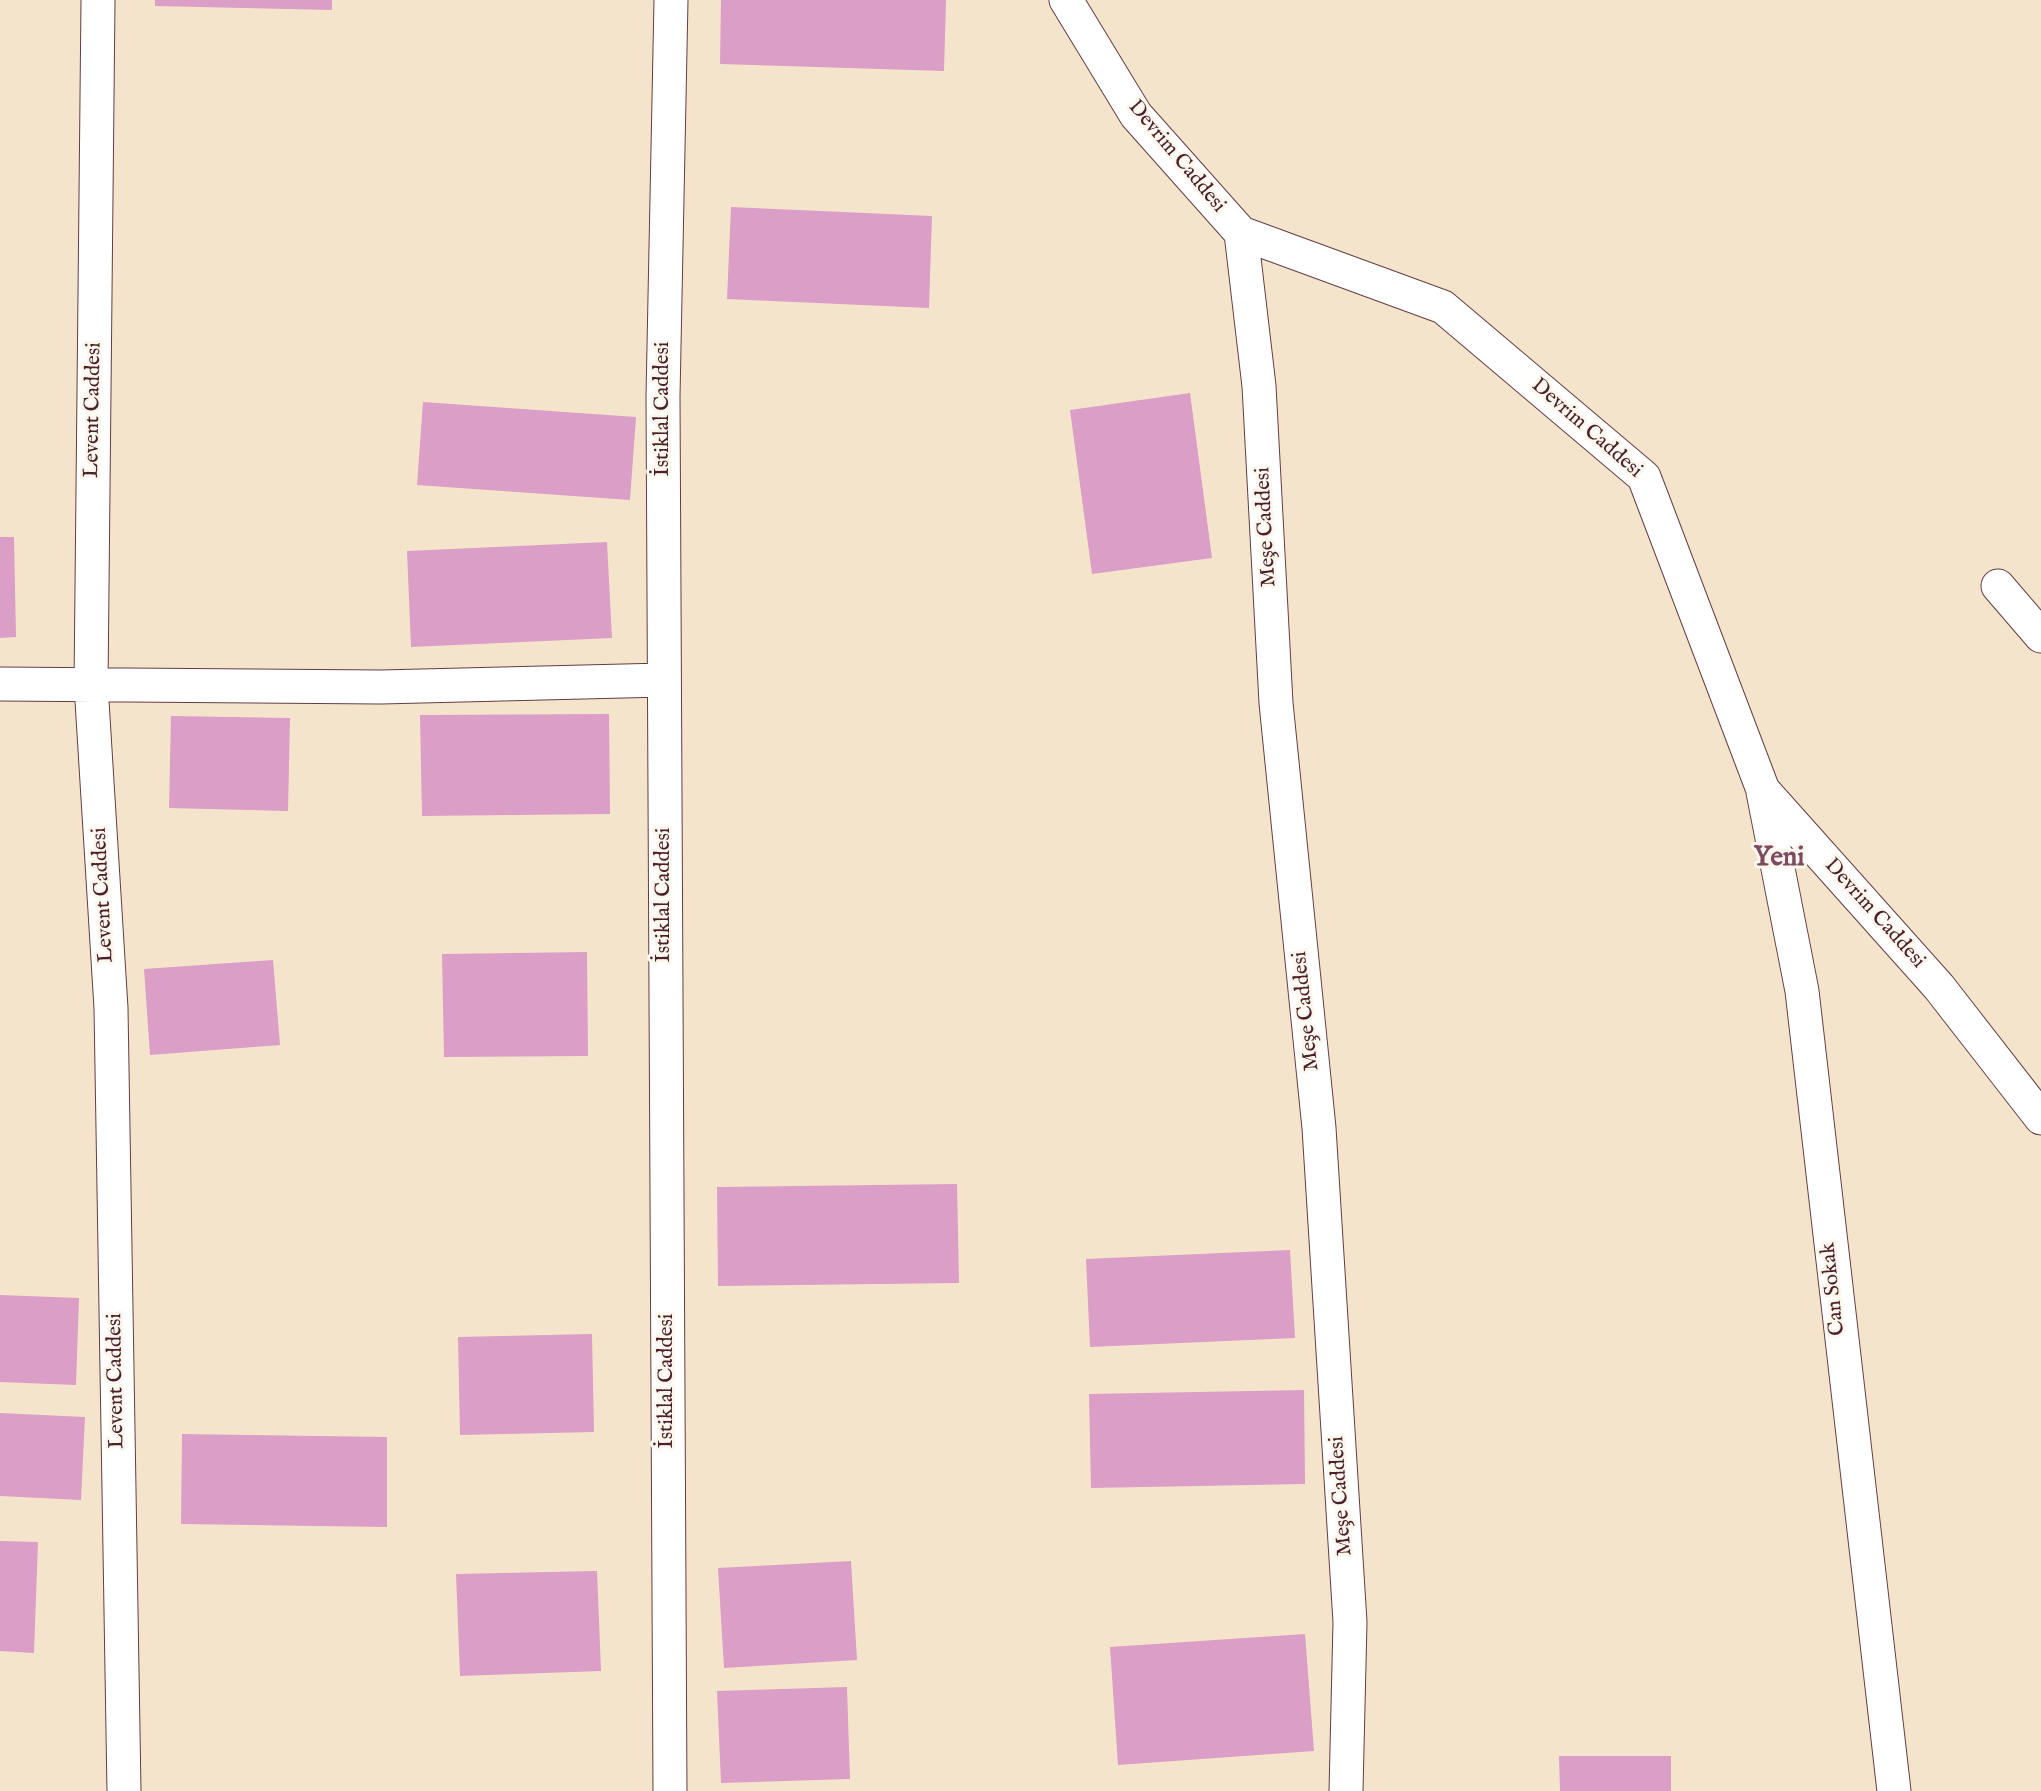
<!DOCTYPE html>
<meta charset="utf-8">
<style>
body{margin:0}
canvas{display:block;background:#f5e4cc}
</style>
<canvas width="2041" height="1791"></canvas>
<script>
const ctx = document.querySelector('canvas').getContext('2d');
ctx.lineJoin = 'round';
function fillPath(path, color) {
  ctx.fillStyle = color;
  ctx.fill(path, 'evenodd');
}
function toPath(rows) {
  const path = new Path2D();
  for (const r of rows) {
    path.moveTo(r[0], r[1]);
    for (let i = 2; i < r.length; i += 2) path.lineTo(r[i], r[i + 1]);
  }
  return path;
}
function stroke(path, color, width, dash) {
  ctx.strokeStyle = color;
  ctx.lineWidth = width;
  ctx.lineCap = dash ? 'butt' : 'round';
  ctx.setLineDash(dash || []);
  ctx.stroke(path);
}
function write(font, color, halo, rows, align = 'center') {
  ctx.font = font + ' "IM FELL English",serif';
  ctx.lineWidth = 6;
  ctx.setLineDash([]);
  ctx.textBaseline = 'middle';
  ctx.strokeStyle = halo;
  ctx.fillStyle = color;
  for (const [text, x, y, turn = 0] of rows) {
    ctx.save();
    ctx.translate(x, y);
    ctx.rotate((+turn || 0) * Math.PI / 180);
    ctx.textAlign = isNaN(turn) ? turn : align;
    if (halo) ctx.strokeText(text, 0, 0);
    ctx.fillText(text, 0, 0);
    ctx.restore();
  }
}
const building = toPath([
 [155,0,332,0,332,10,155,6],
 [721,0,946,0,944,71,720,64],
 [731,207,932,216,929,308,727,299],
 [1190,393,1212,558,1092,574,1070,410],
 [423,402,636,417,630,500,417,485],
 [0,537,14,537,16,637,0,638],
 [607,542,612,638,411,647,407,551],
 [609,714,610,814,422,816,420,715],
 [171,716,290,718,288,811,169,808],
 [587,952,588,1056,444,1057,442,954],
 [273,960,280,1045,150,1055,144,969],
 [957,1184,959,1283,718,1286,717,1187],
 [1290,1250,1295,1338,1090,1347,1086,1259],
 [0,1295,79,1298,76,1385,0,1382],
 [592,1334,594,1432,460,1435,458,1337],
 [1304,1390,1305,1484,1091,1488,1089,1394],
 [0,1413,85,1417,81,1500,0,1496],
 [182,1434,387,1437,387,1527,181,1524],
 [0,1541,38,1542,34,1653,0,1651],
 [851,1561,857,1660,724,1668,718,1568],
 [597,1571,601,1671,460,1676,456,1574],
 [1305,1634,1314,1751,1118,1765,1110,1647],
 [847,1687,850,1779,721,1783,717,1691],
 [1559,1756,1671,1756,1671,1791,1560,1791]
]);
const minor = toPath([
 [98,0,91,685,111,1008,124,1791],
 [1066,0,1136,115,1241,233,1443,307,1644,477,1763,790,1939,987,2041,1118],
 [1241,233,1259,386,1276,703,1319,1128,1350,1622,1346,1791],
 [1998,586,2041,636],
 [0,684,381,687,664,680],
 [1763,792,1802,991,1894,1791],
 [670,1791,663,396,671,0]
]);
const streetNames = [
 ["Devrim Caddesi",1176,157,50],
 ["İstiklal Caddesi",664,409,-90],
 ["Levent Caddesi",94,410,-89],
 ["Devrim Caddesi",1586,429,41],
 ["Meşe Caddesi",1267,527,-93],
 ["Levent Caddesi",104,895,-93],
 ["İstiklal Caddesi",665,895,-90],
 ["Devrim Caddesi",1874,914,48],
 ["Meşe Caddesi",1307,1011,-96],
 ["Can Sokak",1834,1289,-96],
 ["Levent Caddesi",117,1381,-91],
 ["İstiklal Caddesi",668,1381,-90],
 ["Meşe Caddesi",1342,1496,-94]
];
const districtNames = [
 ["Yeni",1779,859]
];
fillPath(building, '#db9ec6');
stroke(minor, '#643d43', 35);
stroke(minor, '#fff', 33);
write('21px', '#4a1f2b', '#fbf7ec', streetNames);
write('bold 27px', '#7d4b61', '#fbf7ec', districtNames);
</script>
